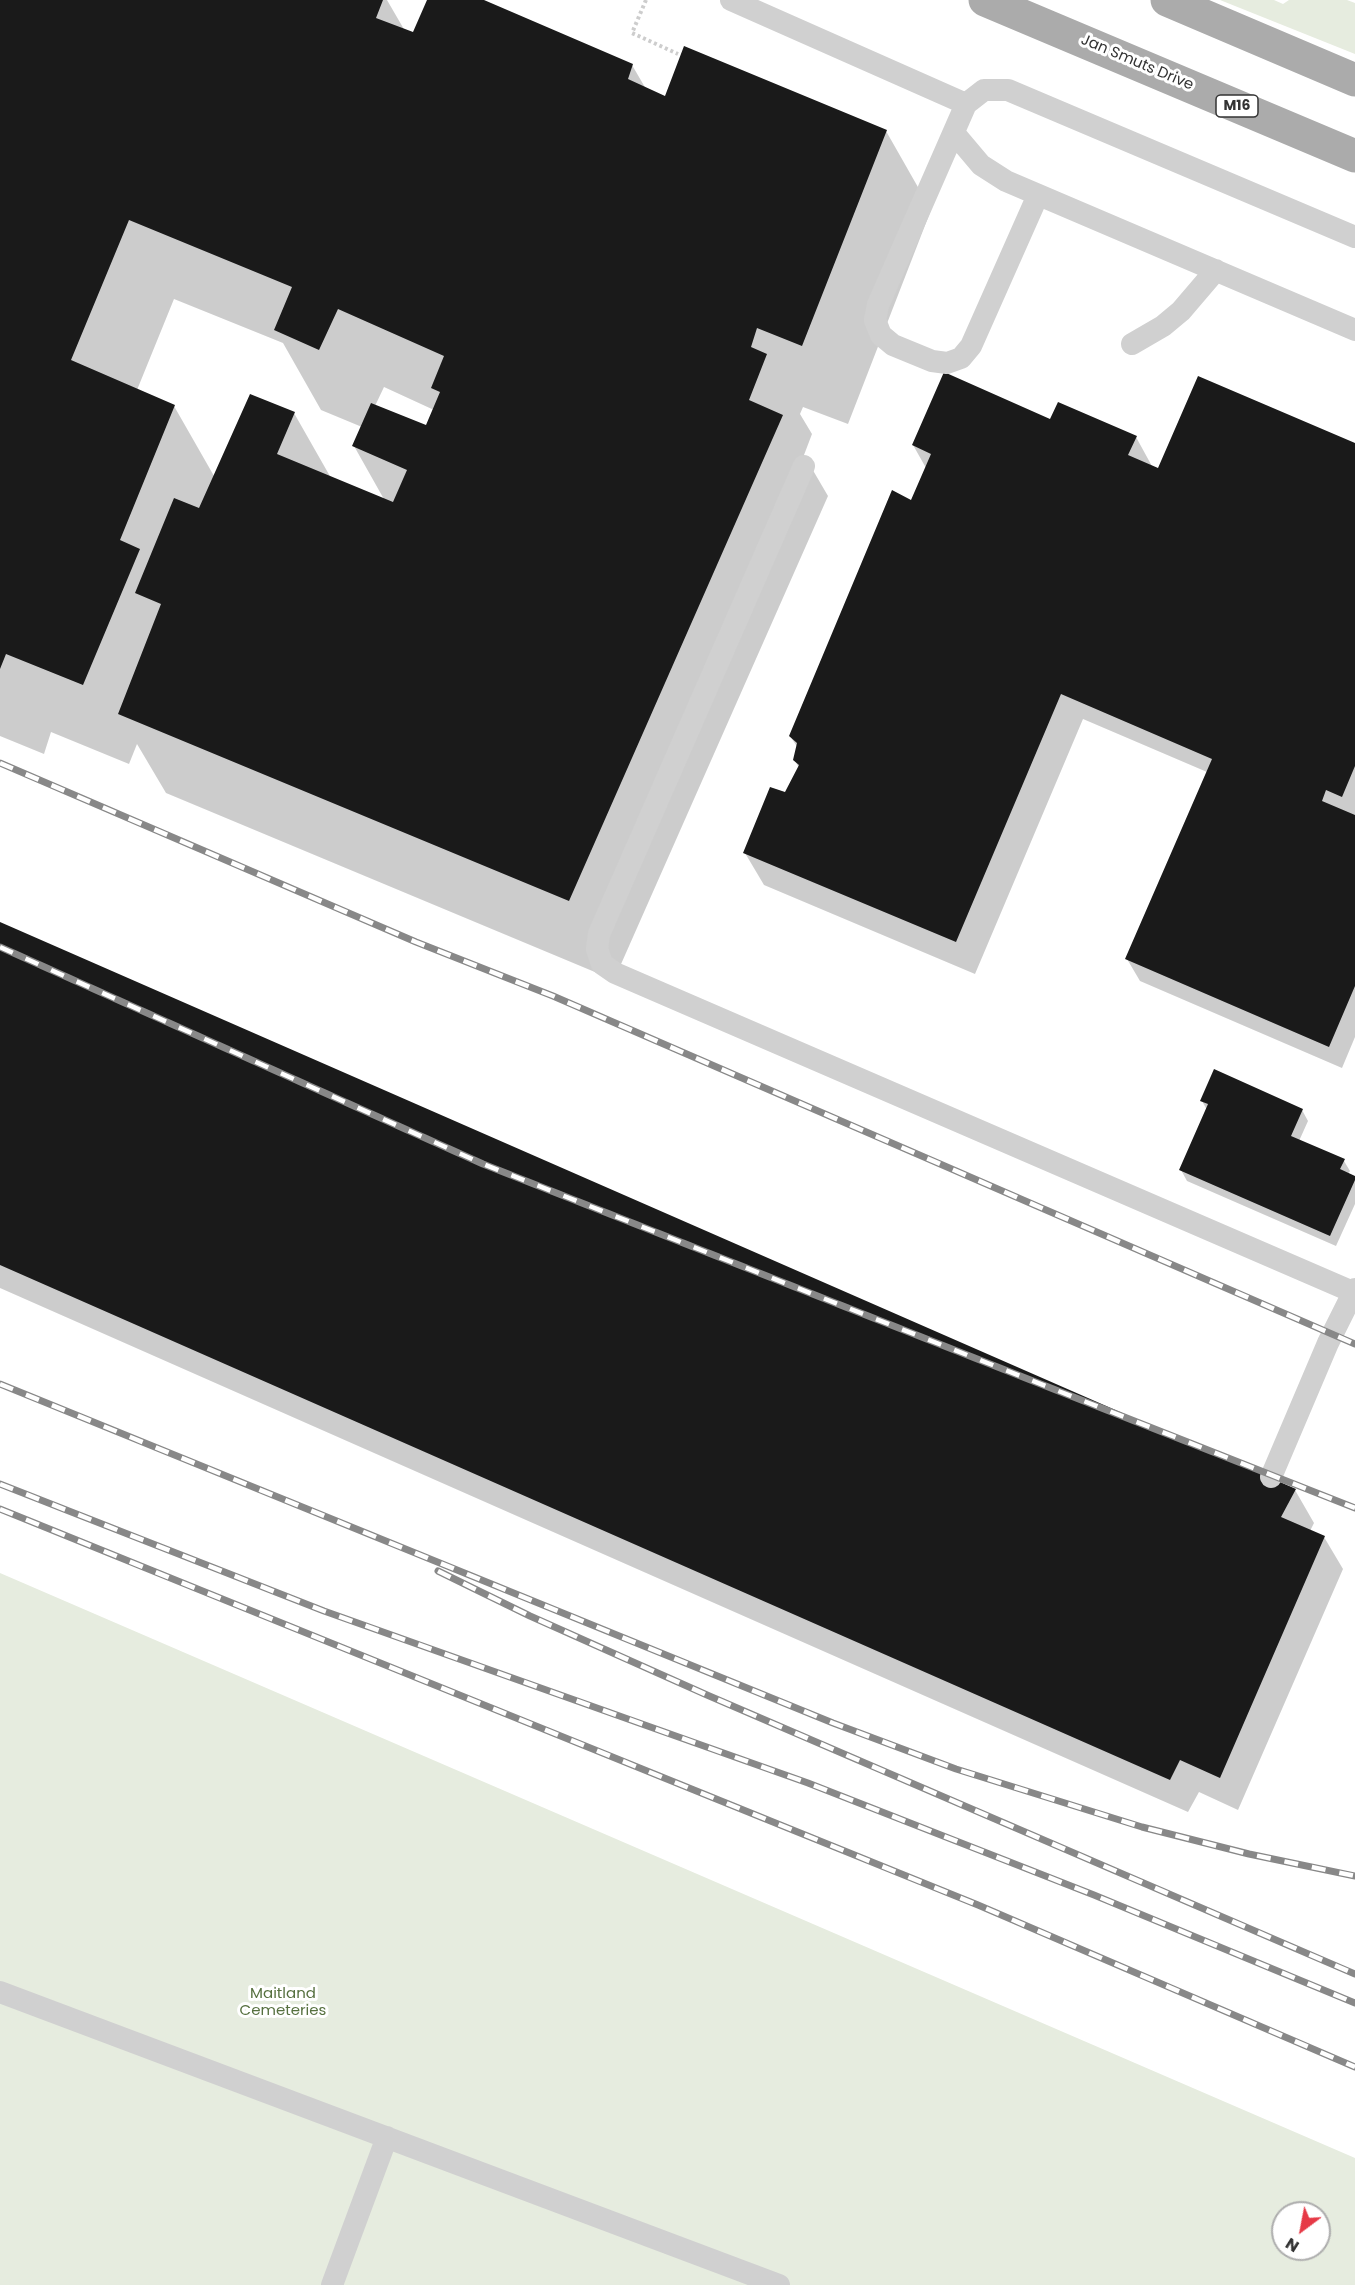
<!DOCTYPE html>
<style>
body{margin:0}
#map{position:relative;width:1355px;height:2285px;overflow:hidden;background:#fff;font-family:Poppins,sans-serif}
canvas{display:block}
.north{position:absolute;left:1271px;top:2201px;width:60px;height:60px;box-sizing:border-box;background:#fff;border:2px solid #adadad;border-radius:50%;rotate:212deg;font-size:16px;font-weight:700;line-height:24px;text-align:center;color:#333}
.north::after{content:'';display:block;margin:auto;width:21px;height:27px;background:#e63946;clip-path:polygon(50% 0,100% 100%,50% 72%,0 100%)}
</style>
<div id="map">
<canvas width="1355" height="2285"></canvas>
<div class="north">N</div>
</div>
<script>
const ctx = document.querySelector('canvas').getContext('2d');
ctx.lineJoin = 'round';
function fillPath(path, color) {
  ctx.fillStyle = color;
  ctx.fill(path, 'evenodd');
}
function toPath(rows) {
  const path = new Path2D();
  for (const r of rows) {
    path.moveTo(r[0], r[1]);
    for (let i = 2; i < r.length; i += 2) path.lineTo(r[i], r[i + 1]);
  }
  return path;
}
function stroke(path, color, width, dash) {
  ctx.strokeStyle = color;
  ctx.lineWidth = width;
  ctx.lineCap = dash ? 'butt' : 'round';
  ctx.setLineDash(dash || []);
  ctx.stroke(path);
}
function write(font, color, halo, rows, align = 'center') {
  ctx.font = font + ' Poppins,sans-serif';
  ctx.lineWidth = 6;
  ctx.setLineDash([]);
  ctx.textBaseline = 'middle';
  ctx.strokeStyle = halo;
  ctx.fillStyle = color;
  for (const [text, x, y, turn = 0] of rows) {
    ctx.save();
    ctx.translate(x, y);
    ctx.rotate((+turn || 0) * Math.PI / 180);
    ctx.textAlign = isNaN(turn) ? turn : align;
    if (halo) ctx.strokeText(text, 0, 0);
    ctx.fillText(text, 0, 0);
    ctx.restore();
  }
}
const green = toPath([
 [1220,0,1274,0,1283,4,1289,0,1347,0,1355,3,1355,54],
 [0,1573,1355,2158,1355,2285,0,2285],
 [1283,2213,1319,2213,1319,2249,1283,2249]
]);
const shadow = toPath([
 [0,0,387,0,405,31,414,34,429,0,481,0,632,65,646,89,666,99,886,131,931,210,848,424,803,407,800,414,812,434,804,455,828,496,614,980,166,793,137,744,129,764,51,732,44,754,0,736],
 [174,299,283,343,321,410,362,427,354,446,385,501,331,478,294,413,214,476,174,406,137,390],
 [384,387,434,410,427,427,375,406],
 [1051,421,1136,437,1153,468,1159,470,1355,445,1355,1037,1342,1068,1140,981,1127,959,1207,772,1083,719,975,974,764,885,745,853,786,794,799,768,794,759,798,748,790,736,911,502,926,468,913,445],
 [0,924,1295,1490,1314,1523,1310,1531,1324,1537,1343,1569,1238,1810,1199,1792,1188,1812,0,1288],
 [1202,1101,1302,1110,1308,1121,1299,1141,1344,1161,1350,1171,1348,1174,1355,1177,1355,1204,1336,1246,1187,1181,1181,1170,1207,1110]
]);
const building = toPath([
 [0,0,383,0,376,18,413,32,427,0,484,0,633,64,628,79,665,96,684,46,887,130,802,346,757,328,751,347,767,354,749,400,783,415,569,901,118,714,161,604,135,593,174,498,199,508,250,394,295,412,277,454,393,502,407,470,352,446,371,403,426,425,440,392,431,388,444,356,338,309,319,350,274,330,292,287,129,220,71,360,175,405,120,540,140,549,83,685,6,654,0,669],
 [944,372,1050,419,1058,402,1137,436,1128,455,1158,468,1198,376,1355,443,1355,766,1342,797,1326,790,1322,801,1355,815,1355,986,1329,1047,1125,959,1212,759,1061,694,956,942,743,853,770,787,785,792,799,765,793,760,797,743,789,736,892,490,911,500,931,454,912,445],
 [0,922,1296,1489,1281,1517,1325,1536,1220,1778,1180,1760,1170,1780,0,1265],
 [1214,1069,1303,1109,1291,1136,1345,1159,1340,1169,1355,1176,1355,1180,1330,1236,1179,1170,1208,1104,1200,1101]
]);
const path = toPath([
 [646,0,632,33,678,54]
]);
const service = toPath([
 [731,0,966,104,878,305,875,320,881,335,893,345,932,361,947,363,961,358,971,346,1038,195],
 [966,104,984,90,1008,90,1355,237],
 [954,133,981,165,1006,181,1355,330],
 [1132,344,1163,326,1181,311,1216,270],
 [804,466,599,934,597,949,602,964,615,973,1355,1293],
 [1271,1477,1328,1343,1355,1289],
 [0,1992,779,2285],
 [332,2285,387,2137]
]);
const primary = toPath([
 [985,0,1355,156],
 [1167,0,1355,80]
]);
const rail = toPath([
 [0,763,416,942,553,996,1355,1344],
 [0,947,483,1164,1355,1508],
 [0,1384,833,1723,956,1769,1142,1827,1249,1854,1355,1876],
 [0,1484,324,1611,808,1783,1094,1895,1355,2003],
 [0,1509,978,1905,1355,2067],
 [438,1571,530,1616,707,1695,1355,1974]
]);
const shields = [
 [1237,106,42]
];
const shieldNames = [
 ["M16",1237,106]
];
const streetNames = [
 ["Jan Smuts Drive",1137,63,23]
];
const parkNames = [
 ["Maitland",283,1994],
 ["Cemeteries",283,2011]
];
fillPath(green, '#e6ecdf');
fillPath(shadow, '#0003');
fillPath(building, '#1a1a1a');
stroke(path, '#cdcdcd', 4, [3, 3]);
stroke(service, '#d0d0d0', 22);
stroke(primary, '#ababab', 33);
stroke(rail, '#888', 7);
stroke(rail, '#fff', 4.5, [14]);
for (const [x, y, w] of shields) {
  const box = new Path2D();
  box.roundRect(x - w / 2, y - 11, w, 22, 4.5);
  ctx.fillStyle = '#fff';
  ctx.fill(box);
  stroke(box, '#333', 1.5);
}
write('bold 14px', '#333', null, shieldNames);
write('15px', '#333', '#fff', streetNames);
write('15px', '#56703f', '#fff', parkNames);
</script>
